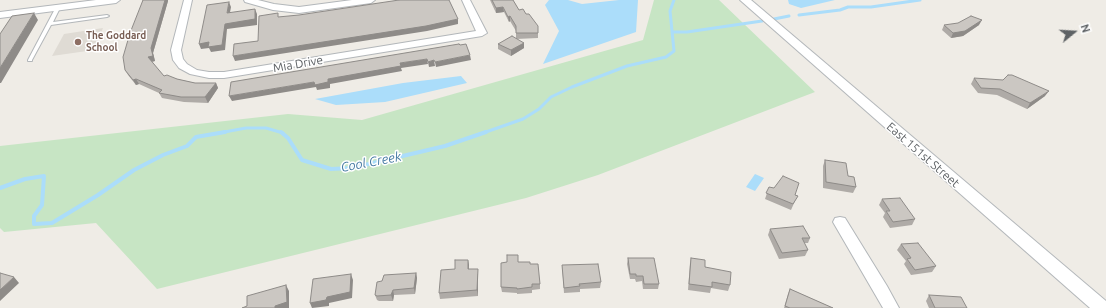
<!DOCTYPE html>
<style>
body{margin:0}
#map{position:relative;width:1106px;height:308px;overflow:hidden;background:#efece6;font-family:Ubuntu,sans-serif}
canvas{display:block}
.north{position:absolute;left:1054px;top:12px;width:40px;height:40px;-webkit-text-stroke:3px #fff;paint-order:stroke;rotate:72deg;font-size:11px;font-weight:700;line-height:16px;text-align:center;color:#5e6265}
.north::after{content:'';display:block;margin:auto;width:14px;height:18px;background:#5e6265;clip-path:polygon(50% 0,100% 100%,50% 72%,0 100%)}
</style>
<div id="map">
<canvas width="1106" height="308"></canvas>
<div class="north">N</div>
</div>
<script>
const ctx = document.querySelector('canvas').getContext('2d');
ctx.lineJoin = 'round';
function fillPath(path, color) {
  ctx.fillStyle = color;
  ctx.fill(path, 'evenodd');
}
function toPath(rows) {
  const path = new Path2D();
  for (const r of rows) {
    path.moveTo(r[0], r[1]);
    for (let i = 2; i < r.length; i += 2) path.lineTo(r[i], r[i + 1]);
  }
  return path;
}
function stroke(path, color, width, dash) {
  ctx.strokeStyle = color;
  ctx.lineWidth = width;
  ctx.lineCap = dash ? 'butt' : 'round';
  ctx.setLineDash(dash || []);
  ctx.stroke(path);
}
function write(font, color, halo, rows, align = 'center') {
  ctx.font = font + ' Ubuntu,sans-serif';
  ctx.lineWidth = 3;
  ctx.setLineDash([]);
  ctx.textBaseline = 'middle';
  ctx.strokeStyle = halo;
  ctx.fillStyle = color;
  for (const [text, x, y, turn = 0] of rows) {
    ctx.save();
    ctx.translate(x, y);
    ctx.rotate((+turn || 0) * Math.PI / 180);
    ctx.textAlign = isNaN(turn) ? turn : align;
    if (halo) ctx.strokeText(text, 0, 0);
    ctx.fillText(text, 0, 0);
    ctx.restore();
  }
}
const education = toPath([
 [103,28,94,50,52,56,64,34]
]);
const green = toPath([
 [654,0,719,0,815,92,598,175,526,198,157,289,96,223,4,232,0,228,0,146,288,114,362,120,643,40]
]);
const water = toPath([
 [549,0,568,0,582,4,619,0,638,0,636,32,543,64,559,31,545,5],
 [788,0,835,0,801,8,789,4],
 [461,76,467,83,385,102,336,105,315,99,403,83],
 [755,174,764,178,755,191,746,187]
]);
const streamFar1 = toPath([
 [799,15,840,10,848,7,871,7,920,0],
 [774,19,789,16],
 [672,32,687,32,762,21],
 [219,133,246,128,266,128,283,133],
 [483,133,523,119,539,109,551,97,572,87,627,66,666,57,674,51,670,11,674,0]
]);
const stream = toPath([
 [281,132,288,138,302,160,331,169,352,168,445,146,486,132],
 [0,188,25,179,44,176,42,205,34,216,34,224,52,223,98,195,134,170,163,155,187,146,196,137,225,132]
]);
const service = toPath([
 [56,7,60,7,60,8,53,22,107,15,109,16,107,17,51,25,32,60,32,61,28,61,28,60,56,7]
]);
const minor = toPath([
 [96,0,120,0,116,3,0,18,0,12,96,0],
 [184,0,192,0,181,50,183,59,187,64,197,70,209,72,224,72,476,31,462,0,470,0,487,33,482,36,224,78,209,78,190,74,179,68,173,60,171,50,184,0],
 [244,0,258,0,274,4,299,7,352,0,375,0,371,3,299,13,273,10,245,2,244,0],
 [840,217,845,218,887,286,899,308,883,308,833,222,835,218,840,217]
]);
const tertiary = toPath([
 [740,0,751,0,1106,301,1106,308,1090,308,740,0]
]);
const wall = toPath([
 [143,0,168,0,168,1,153,53,155,61,152,62,164,76,195,83,216,83,218,88,208,103,184,102,162,98,159,93,139,84,136,85,128,75,125,70],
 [490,0,513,0,519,10,526,14,538,33,538,38,516,39,524,43,524,48,511,56,498,49,498,44,516,38,516,31,510,21,509,22,504,12,496,13],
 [944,25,979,25,963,36,951,38,942,30],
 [974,78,1045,96,1027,109,997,95,978,93,971,84],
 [825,160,848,176,856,187,853,193,823,188,823,166],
 [769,187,798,196,795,201,791,210,765,199],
 [882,199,915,219,912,225,890,228,883,217,885,213,879,205],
 [770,229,810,238,808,243,804,243,808,250,805,256,779,259,768,235],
 [901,244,936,266,932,272,911,275,904,264,906,261,897,250],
 [628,258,659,284,658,289,643,289,642,281,636,282,635,279,630,279,627,264],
 [691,258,705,267,730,285,728,291,711,288,710,293,688,290,690,263],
 [468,260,469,269,478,274,478,296,440,299,439,293,455,269],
 [518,262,530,264,540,284,540,289,532,290,532,293,517,294,517,293,502,292,501,287],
 [562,265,601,282,600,288,580,289,580,292,564,293],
 [416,273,417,278,415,294,394,295,393,301,379,301,377,300,375,295,382,281],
 [790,289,833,308,784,308,788,294],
 [929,295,967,308,929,308,926,301]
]);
const shadedWall = toPath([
 [165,0,168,0,168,1,153,53,155,61,150,62,148,57],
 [229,2,231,7,229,18,227,13],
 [503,7,504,12,496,13,496,8],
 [255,9,257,14,257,25,227,29,225,50,211,52,209,48,201,49,199,44,225,24],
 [34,13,38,20,1,83,0,83,0,68],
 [510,16,510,21,509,22,508,17],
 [458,19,458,24,427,31,235,61,233,56],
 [982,20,979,25,963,36,951,38,953,33],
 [524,43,524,48,511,56,511,50],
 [470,55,471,60,436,67,435,62],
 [427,59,428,64,401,68,402,71,330,84,330,88,317,90,316,87,232,101,229,96,314,82,400,63],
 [434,60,435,66,429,67,428,62],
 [136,79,139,84,136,85,133,80],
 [216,83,218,88,208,103,205,97],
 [1049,91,1045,96,1027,109,1030,103],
 [468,260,469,265,468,275],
 [478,269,478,296,477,290],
 [416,273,417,278,415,294,414,288],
 [351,274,353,280,352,298,329,303,329,306,312,308,310,303],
 [14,277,19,283,0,301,0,290],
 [286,285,289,291,289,308,275,308,275,306],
 [393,290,394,295,393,301,391,295]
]);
const building = toPath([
 [143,0,165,0,151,48,153,56,148,57,164,76,167,75,177,79,195,83,216,83,205,97,181,97,159,93,162,90,136,79,133,80,125,70,123,57,130,33,143,0],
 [399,0,449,0,458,19,426,26,233,56,234,44,258,41,259,16,278,13,278,17,299,15,399,0],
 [492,0,513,0,519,10,523,9,526,14,529,14,538,26,538,33,516,33,516,26,510,16,508,17,503,7,496,8,492,0],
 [229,2,227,13,255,9,255,19,225,24,222,45,208,47,209,42,199,44,207,5,229,2],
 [34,13,0,68,0,34,12,16,34,13],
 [971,16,982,20,965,31,953,33,944,25,958,23,971,16],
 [512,36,524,43,511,50,498,44,512,36],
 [459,44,460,45,466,44,470,55,435,62,434,60,428,62,427,59,400,63,401,66,328,79,328,82,315,85,314,82,229,96,231,82,459,44],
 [1008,75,1012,75,1049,91,1030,103,1000,89,981,88,974,78,1003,80,1008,75],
 [825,160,846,163,848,176,854,177,856,187,826,182,825,160],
 [783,176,799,183,795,195,798,196,793,204,766,193,769,187,774,188,783,176],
 [900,198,915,219,893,222,886,211,890,211,882,199,900,198],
 [803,226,810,238,802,238,808,250,782,253,770,229,803,226],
 [918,243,936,266,915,270,907,259,911,258,901,244,918,243],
 [507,255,518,255,518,262,530,262,530,264,538,264,540,284,532,284,532,287,517,289,517,288,501,287,501,263,507,262,507,255],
 [628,258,654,258,659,284,644,284,643,276,636,276,636,274,630,274,628,258],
 [691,258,705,260,705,267,731,272,730,285,712,282,712,287,689,284,691,258],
 [455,260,468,260,468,269,478,269,477,290,439,293,441,270,455,269,455,260],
 [598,264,601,282,579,284,580,286,564,288,562,265,598,264],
 [0,273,14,277,0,290,0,273],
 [416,273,414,288,393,290,391,295,377,296,375,295,377,282,382,281,384,275,416,273],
 [351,274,350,292,327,297,326,300,310,303,313,279,351,274],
 [286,285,287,302,275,306,275,308,242,308,247,306,247,296,286,285],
 [790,289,833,308,790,308,785,306,790,289],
 [929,295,961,297,967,308,935,308,929,295]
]);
const markers = [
 [78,42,4,"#8d6e63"]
];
const farEducationnames = [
 ["The Goddard",86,36],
 ["School",86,48]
];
const streetNames = [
 ["Mia Drive",298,64,-10],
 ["East 151st Street",923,155,41]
];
const waterNames = [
 ["Cool Creek",371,162,-11]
];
fillPath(education, '#dfdbd4');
fillPath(green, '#c7e5c4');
fillPath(water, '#abddfa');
stroke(streamFar1, '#abddfa', 3);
stroke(stream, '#abddfa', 4);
stroke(service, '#b3b7ba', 2);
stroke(minor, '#b3b7ba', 2);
stroke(tertiary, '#b3b7ba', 2);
fillPath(service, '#fff');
fillPath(minor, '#fff');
fillPath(tertiary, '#fff');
fillPath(wall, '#afaba7');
fillPath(shadedWall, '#8e8b88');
fillPath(building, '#cbc7c2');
stroke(building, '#8e8b88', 1);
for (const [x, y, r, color] of markers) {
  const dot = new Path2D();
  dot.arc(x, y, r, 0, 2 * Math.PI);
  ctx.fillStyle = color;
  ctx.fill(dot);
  stroke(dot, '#fff', 1.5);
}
write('bold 10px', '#785e54', '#fff', farEducationnames, 'left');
write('12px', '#5e6265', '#fff', streetNames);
write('italic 13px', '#457aa3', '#fff', waterNames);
</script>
